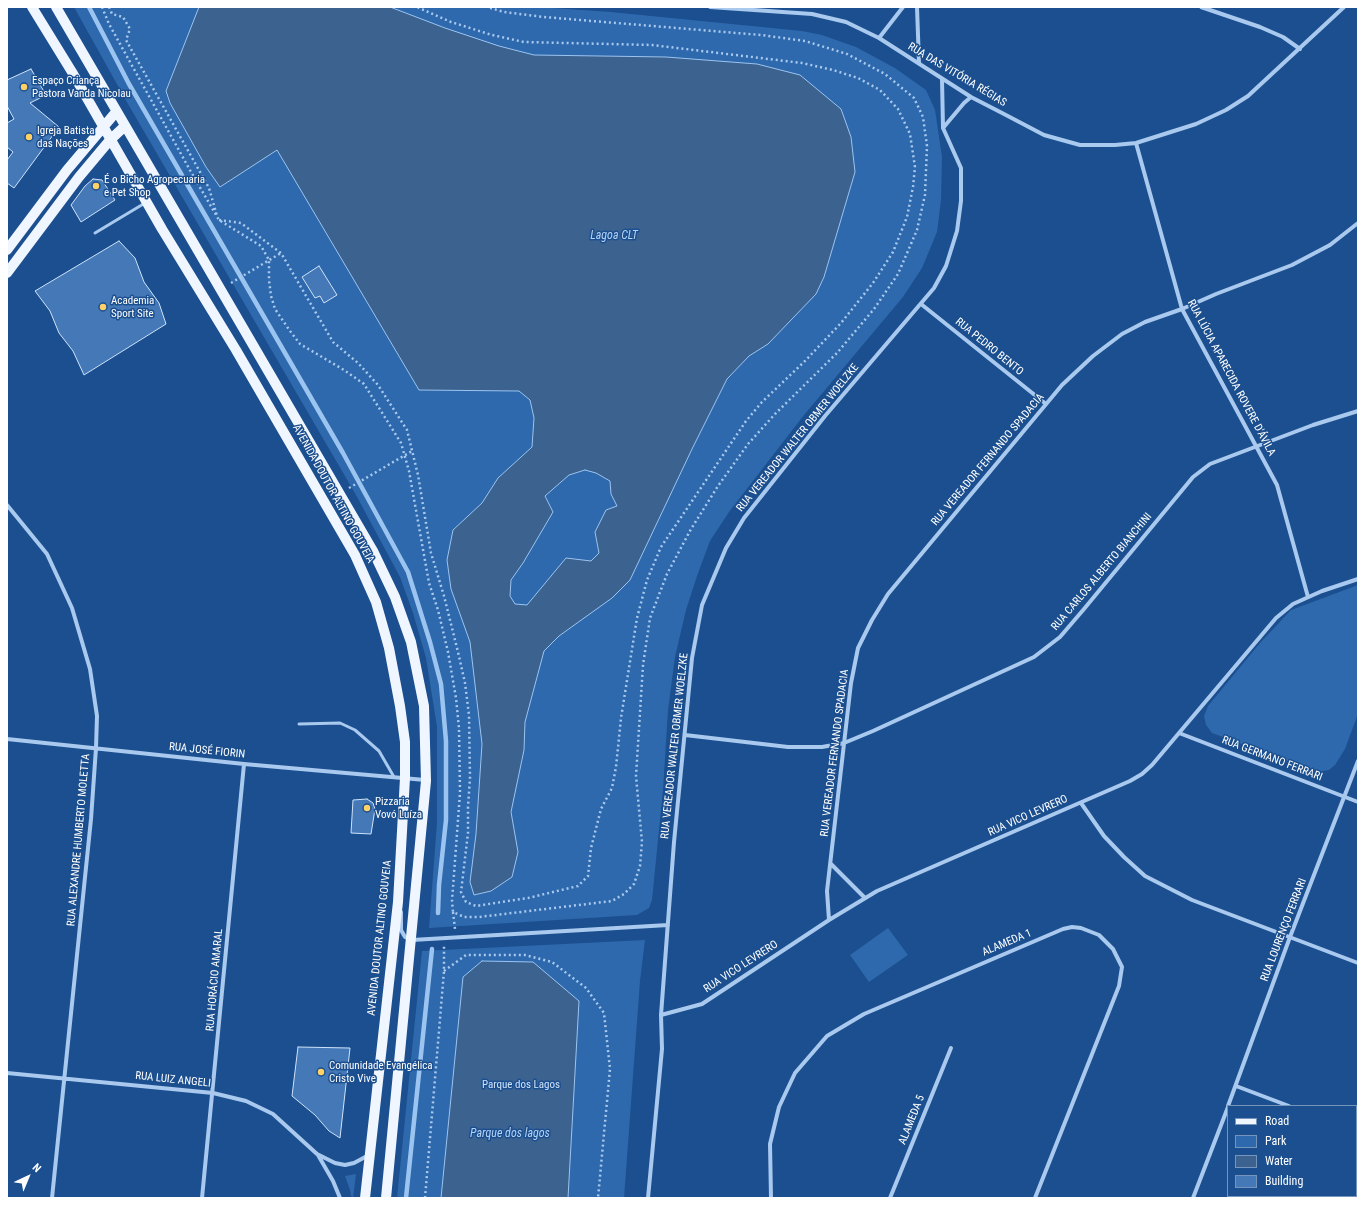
<!DOCTYPE html>
<meta charset="utf-8">
<style>
body{margin:0}
#map{position:relative;width:1365px;height:1205px;overflow:hidden;background:#1b4f8f;font-family:"Roboto Condensed",sans-serif}
canvas{display:block}
.frame{position:absolute;inset:0;border:8px solid #fff;pointer-events:none}
.legend{position:absolute;left:1227px;top:1105px;width:130px;height:92px;box-sizing:border-box;background:#1b4f8f;border:1px solid #7695bc;margin:0;padding:5px 7px;list-style:none;font-size:12px;color:#fff}
.legend li{display:flex;align-items:center;gap:8px;height:20px}
.legend b{width:20px;border:1px solid #7695bc}
.north{position:absolute;left:8px;top:1157px;width:40px;height:40px;-webkit-text-stroke:3px #1b4f8f;paint-order:stroke;rotate:44deg;font-size:11px;font-weight:700;line-height:16px;text-align:center;color:#fff}
.north::after{content:'';display:block;margin:auto;width:14px;height:18px;background:#fff;clip-path:polygon(50% 0,100% 100%,50% 72%,0 100%)}
</style>
<div id="map">
<canvas width="1365" height="1205"></canvas>
<div class="frame"></div>
<ul class="legend">
<li><b style="height:5px;background:#f0f6ff"></b>Road</li>
<li><b style="height:11px;background:#2e69ad"></b>Park</li>
<li><b style="height:11px;background:#3c6290"></b>Water</li>
<li><b style="height:11px;background:#4478b7"></b>Building</li>
</ul>
<div class="north">N</div>
</div>
<script>
const ctx = document.querySelector('canvas').getContext('2d');
ctx.lineJoin = 'round';
function fillPath(path, color) {
  ctx.fillStyle = color;
  ctx.fill(path, 'evenodd');
}
function toPath(rows) {
  const path = new Path2D();
  for (const r of rows) {
    path.moveTo(r[0], r[1]);
    for (let i = 2; i < r.length; i += 2) path.lineTo(r[i], r[i + 1]);
  }
  return path;
}
function stroke(path, color, width, dash) {
  ctx.strokeStyle = color;
  ctx.lineWidth = width;
  ctx.lineCap = dash ? 'butt' : 'round';
  ctx.setLineDash(dash || []);
  ctx.stroke(path);
}
function write(font, color, halo, rows, align = 'center') {
  ctx.font = font + ' "Roboto Condensed",sans-serif';
  ctx.lineWidth = 3;
  ctx.setLineDash([]);
  ctx.textBaseline = 'middle';
  ctx.strokeStyle = halo;
  ctx.fillStyle = color;
  for (const [text, x, y, turn = 0] of rows) {
    ctx.save();
    ctx.translate(x, y);
    ctx.rotate((+turn || 0) * Math.PI / 180);
    ctx.textAlign = isNaN(turn) ? turn : align;
    if (halo) ctx.strokeText(text, 0, 0);
    ctx.fillText(text, 0, 0);
    ctx.restore();
  }
}
const green = toPath([
 [74,7,538,7,611,12,802,31,822,35,856,47,895,68,926,90,935,110,942,157,941,200,937,232,922,268,903,297,804,415,729,512,710,541,697,576,686,610,675,657,668,710,663,790,652,900,649,908,637,915,429,928,437,823,437,727,426,658,413,613,400,577,356,495,128,104],
 [1358,585,1358,714,1345,749,1335,765,1329,770,1317,772,1212,733,1206,725,1204,716,1208,706,1260,643,1291,610],
 [888,928,908,955,869,982,850,955],
 [645,940,640,981,624,1198,397,1198,422,951],
 [356,1174,353,1198,351,1196,350,1190,345,1176]
]);
const water = toPath([
 [199,7,390,7,445,28,499,46,534,55,666,57,757,64,800,75,841,109,851,137,855,172,824,277,816,294,768,344,749,356,727,379,692,449,630,580,612,598,559,636,544,651,525,722,524,750,511,812,518,852,512,877,491,891,474,895,470,882,476,834,482,744,470,642,451,589,447,560,453,530,482,503,498,478,532,447,534,418,530,400,519,391,419,390,277,150,220,187,206,167,170,103,166,91,199,7],
 [585,470,596,473,610,481,611,494,617,506,606,510,595,532,599,553,591,561,566,558,527,605,515,604,510,596,511,580,523,563,553,512,545,496,569,475,585,470],
 [482,961,533,962,579,1001,568,1198,441,1198,463,977,482,961]
]);
const stream = toPath([
 [89,7,129,84,343,453,408,572,430,642,441,684,446,741,446,820,439,885,438,913],
 [406,1198,432,949]
]);
const building = toPath([
 [31,69,46,95,30,103,59,127,14,188,7,183,7,160,13,152,7,147,7,123,14,119,7,106,7,80,31,69],
 [93,179,102,180,115,200,81,222,71,205,85,186,93,179],
 [119,241,135,258,144,282,159,303,166,324,84,375,73,351,59,333,50,311,35,291,119,241],
 [319,266,337,295,324,303,320,296,315,298,302,277,319,266],
 [367,799,373,803,375,809,371,834,351,833,353,800,367,799],
 [298,1047,350,1048,340,1138,329,1131,315,1115,292,1096,298,1047]
]);
const path = toPath([
 [102,7,109,24,191,172,219,220,261,246,269,260,269,280,271,296,275,309,290,331,300,344,344,370,364,384,401,443,409,471,429,583,438,610,448,652,456,698,459,728,460,793,452,901,453,912,464,917,479,917,612,901,624,894,634,884,640,866,642,842,636,776,643,665,650,618,667,574,691,529,718,486,748,444,775,414,837,353,874,309,898,274,917,230,925,195,927,146,923,117,914,98,885,74,847,54,805,41,761,35,544,17,504,12,487,7],
 [109,7,112,14,123,17,130,29,126,40,209,188,217,216],
 [219,220,241,223,281,253,333,342,358,363,378,385,407,430,418,475,431,553,444,596,458,652,465,683,469,715,470,778,468,807,468,833,461,892,466,902,476,906,528,898,578,886,588,876,591,848,601,809,612,788,616,767,621,718,637,618,647,580,661,547,746,421,762,402,805,361,841,323,873,283,893,252,907,217,913,187,915,167,910,134,898,109,880,90,858,78,833,70,802,63,652,45,524,42,492,35,451,22,417,7],
 [231,283,281,253],
 [349,488,412,451],
 [453,912,455,929],
 [444,971,466,955,525,955,552,962,586,988,604,1013,610,1069,598,1198],
 [425,1198,444,971,444,946]
]);
const lane = toPath([
 [95,233,145,203],
 [299,724,340,723,355,730,379,751,394,777]
]);
const street = toPath([
 [710,7,812,14,846,22,879,38,971,97,1004,114,1044,135,1080,145,1115,145,1136,143,1196,124,1226,110,1248,96,1344,7],
 [917,7,919,63],
 [1201,7,1260,27,1283,37,1300,49],
 [879,38,903,7],
 [943,128,964,103,971,97],
 [1136,143,1182,309,1277,485,1308,597],
 [921,304,1046,404],
 [7,505,47,554,72,608,90,669,97,716,96,748,91,819,52,1198],
 [1179,733,1358,802],
 [685,735,788,747,822,747,844,743,873,731,1034,657,1060,637,1084,609,1193,477,1210,464,1313,425,1358,411],
 [7,739,244,764,425,780],
 [1081,803,1104,836,1124,857,1145,876,1192,900,1358,963],
 [831,864,865,898],
 [401,912,401,930,405,937,412,940,668,925],
 [829,920,827,891,851,683,858,648,872,620,888,594,1062,385,1093,356,1122,334,1145,322,1182,309,1216,294,1292,265,1330,245,1358,223],
 [661,1015,702,1004,829,920,877,891,1130,781,1142,774,1152,765,1276,618,1293,604,1322,591,1358,579],
 [7,1073,213,1093,246,1101,273,1114,317,1154,335,1163,345,1165,354,1163,369,1155],
 [1236,1086,1289,1106],
 [1228,1106,1290,937,1358,761],
 [1356,1131,1358,1132],
 [318,1155,333,1181,340,1198],
 [202,1198,244,764],
 [648,1198,662,1049,661,1015,674,842,692,658,702,605,726,548,744,518,825,416,934,288,946,266,957,231,961,201,961,168,943,128,942,79],
 [771,1198,770,1144,779,1107,795,1073,827,1036,864,1014,1063,929,1072,927,1081,928,1099,935,1113,949,1122,967,1119,986,1035,1198],
 [890,1198,951,1048],
 [1193,1198,1228,1107]
]);
const primary = toPath([
 [32,7,72,72,162,229,236,350,355,555,376,602,389,648,400,706,405,742,405,778,398,902,365,1198],
 [56,7,373,551,395,597,411,642,424,706,426,781,386,1198],
 [7,250,67,170,116,112],
 [7,273,79,177,110,140,125,126]
]);
const markers = [
 [24,87,4,"#ffd166"],
 [29,137,4,"#ffd166"],
 [96,186,4,"#ffd166"],
 [103,307,4,"#ffd166"],
 [367,808,4,"#ffd166"],
 [321,1072,4,"#ffd166"]
];
const streetNames = [
 ["RUA DAS VITÓRIA RÉGIAS",957,75,31],
 ["RUA PEDRO BENTO",989,347,39],
 ["RUA LÚCIA APARECIDA ROVERE D'ÁVILA",1231,378,62],
 ["RUA VEREADOR WALTER OBMER WOELZKE",798,438,-51],
 ["RUA VEREADOR FERNANDO SPADACIA",988,460,-50],
 ["AVENIDA DOUTOR ALTINO GOUVEIA",333,494,61],
 ["RUA CARLOS ALBERTO BIANCHINI",1102,572,-50],
 ["RUA VEREADOR WALTER OBMER WOELZKE",675,746,-84],
 ["RUA JOSÉ FIORIN",207,751,6],
 ["RUA VEREADOR FERNANDO SPADACIA",835,753,-83],
 ["RUA GERMANO FERRARI",1272,759,21],
 ["RUA VICO LEVRERO",1028,816,-24],
 ["RUA ALEXANDRE HUMBERTO MOLETTA",79,840,-85],
 ["RUA LOURENÇO FERRARI",1284,930,-69],
 ["AVENIDA DOUTOR ALTINO GOUVEIA",380,938,-84],
 ["ALAMEDA 1",1007,943,-23],
 ["RUA VICO LEVRERO",741,967,-33],
 ["RUA HORÁCIO AMARAL",215,980,-85],
 ["RUA LUIZ ANGELI",173,1080,6],
 ["ALAMEDA 5",912,1120,-68]
];
const poiNames = [
 ["Espaço Criança",32,81],
 ["Pastora Vanda Nicolau",32,94],
 ["Igreja Batista",37,131],
 ["das Nações",37,144],
 ["É o Bicho Agropecuaria",104,180],
 ["e Pet Shop",104,193],
 ["Academia",111,301],
 ["Sport Site",111,314],
 ["Pizzaria",375,802],
 ["Vovó Luíza",375,815],
 ["Comunidade Evangélica",329,1066],
 ["Cristo Vive",329,1079]
];
const parkNames = [
 ["Parque dos Lagos",521,1085]
];
const waterNames = [
 ["Lagoa CLT",614,236],
 ["Parque dos lagos",510,1134]
];
fillPath(green, '#2e69ad');
fillPath(water, '#3c6290');
stroke(water, '#9cc4f0', 1);
stroke(stream, '#9cc4f0', 4.5);
fillPath(building, '#4478b7');
stroke(building, '#cfe3fa', 1);
stroke(path, '#a9c9ee', 2.5, [2, 3]);
stroke(lane, '#a9c9ee', 3);
stroke(street, '#a9c9ee', 4);
stroke(primary, '#f0f6ff', 10);
for (const [x, y, r, color] of markers) {
  const dot = new Path2D();
  dot.arc(x, y, r, 0, 2 * Math.PI);
  ctx.fillStyle = color;
  ctx.fill(dot);
  stroke(dot, '#1b4f8f', 1.5);
}
write('11px', '#fff', '#1b4f8f', streetNames);
write('11px', '#fff', '#1b4f8f', poiNames, 'left');
write('11px', '#cfe3fa', '#1b4f8f', parkNames);
write('italic 12px', '#b5d3f5', '#1b4f8f', waterNames);
</script>
